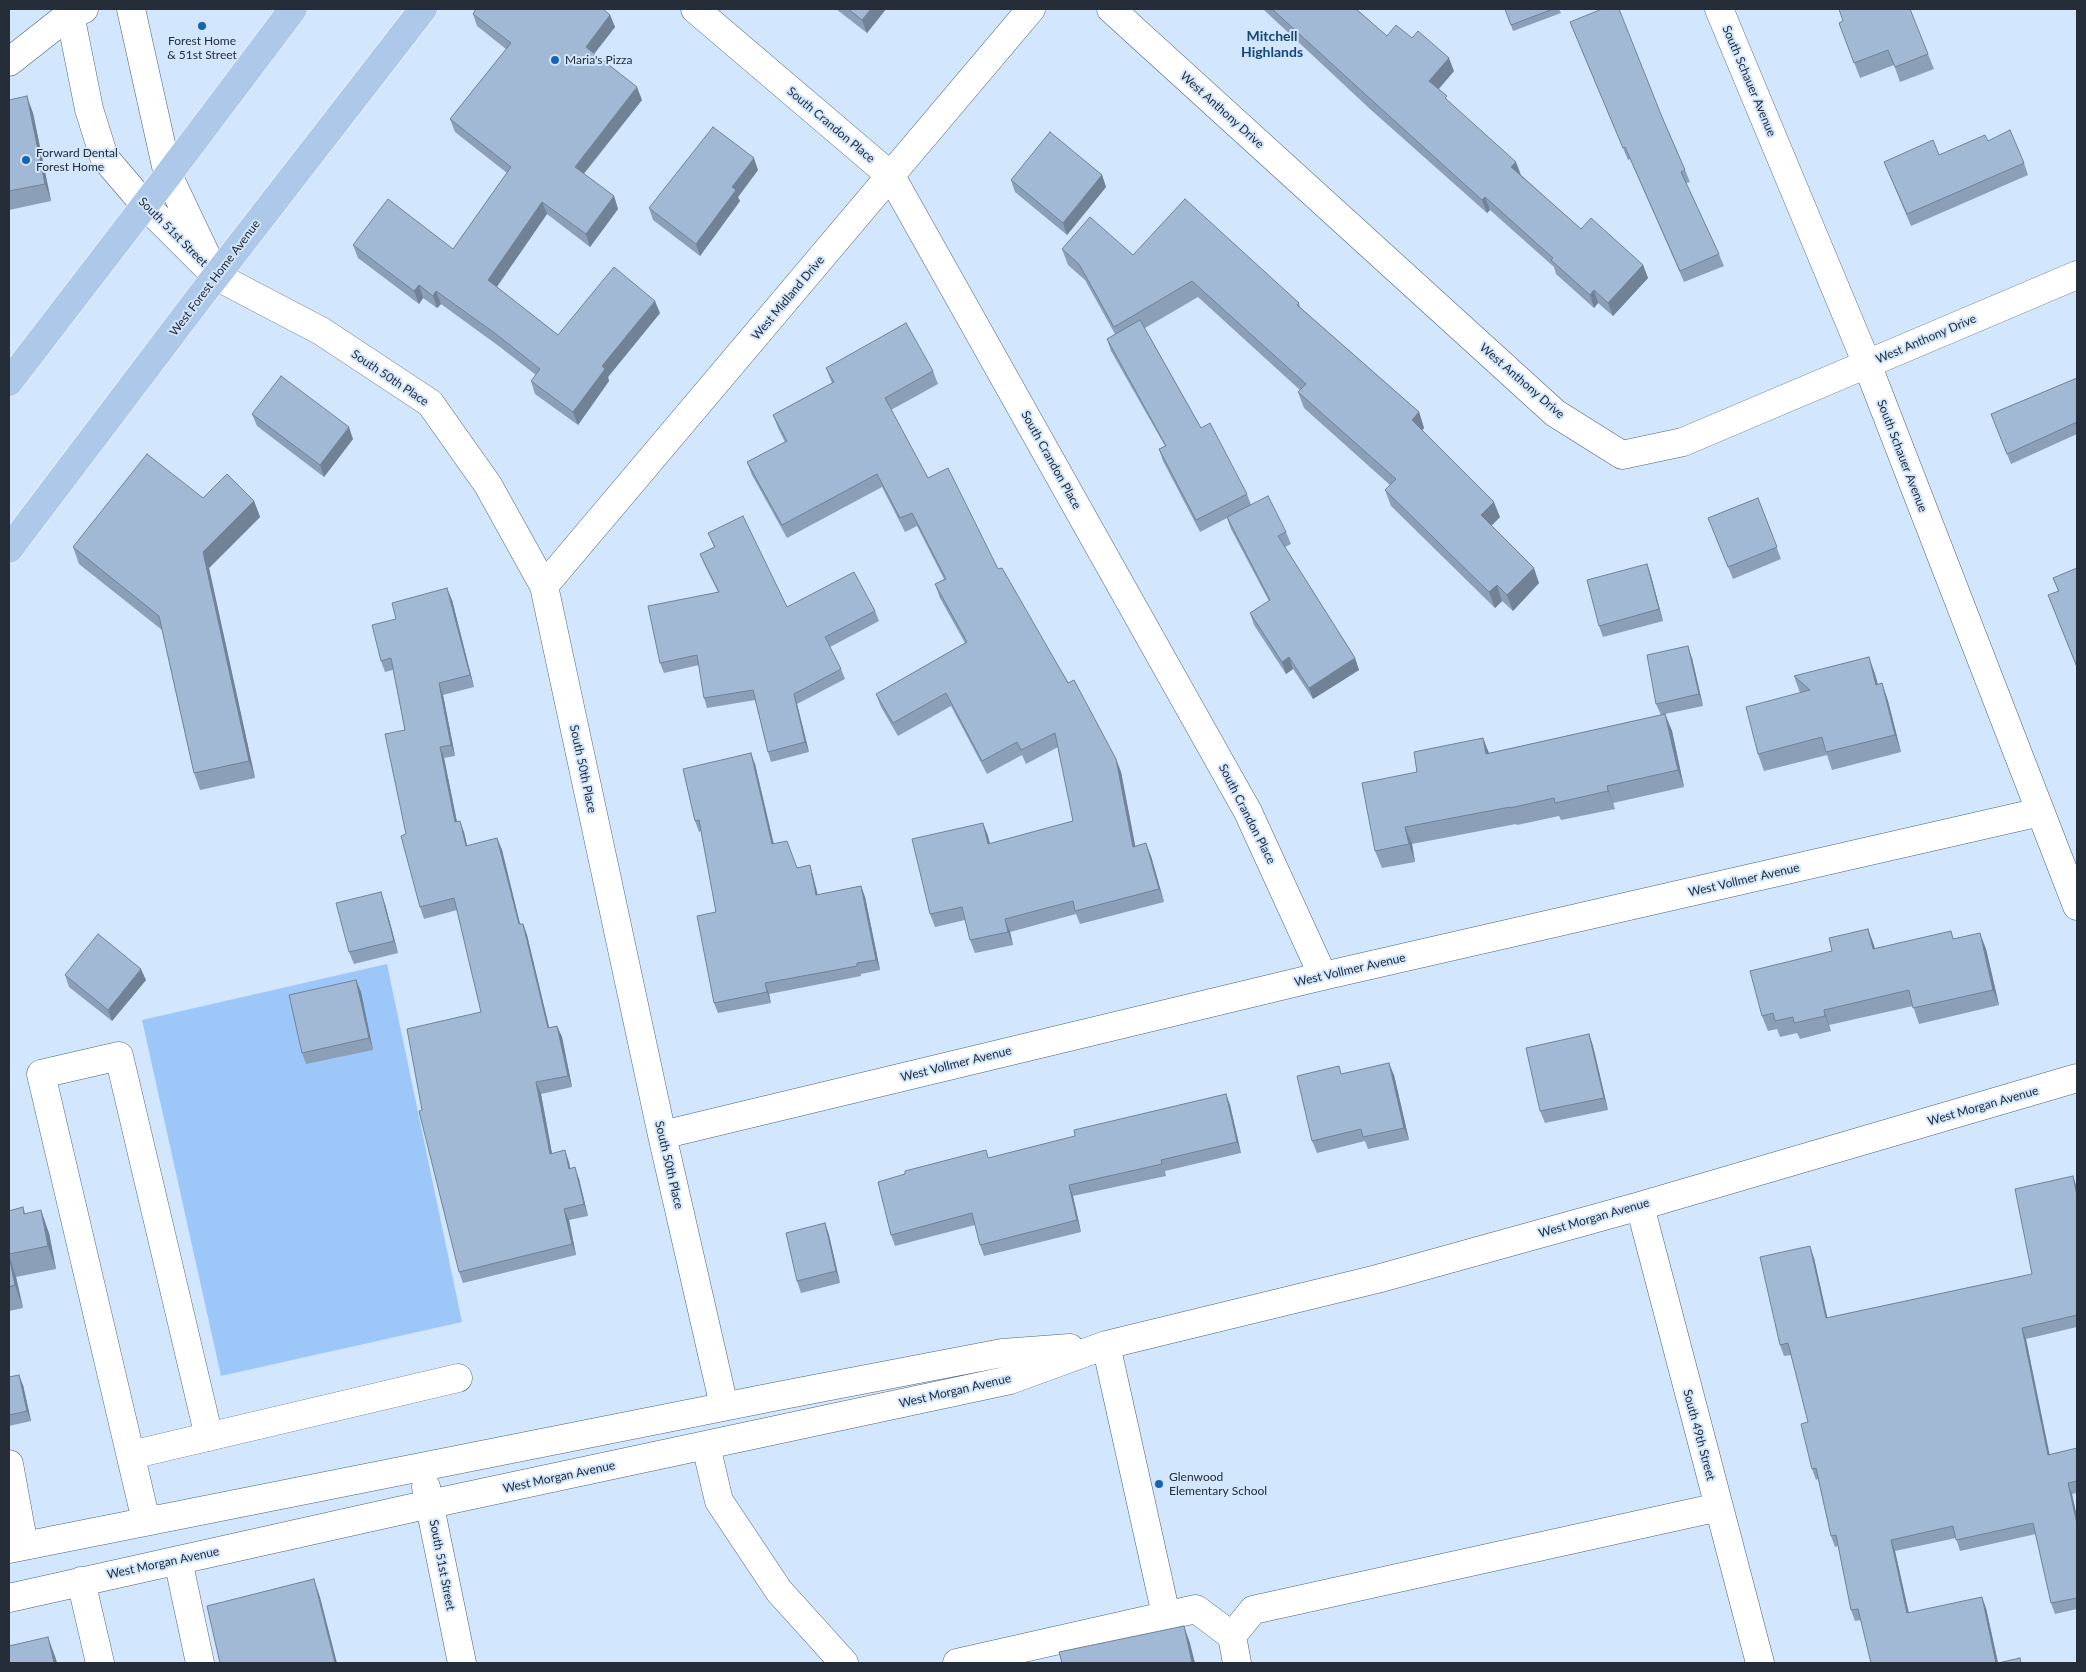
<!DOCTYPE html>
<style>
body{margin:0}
#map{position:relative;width:2086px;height:1672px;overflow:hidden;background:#d2e6fd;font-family:Lato,sans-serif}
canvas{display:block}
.frame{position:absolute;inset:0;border:10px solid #242d38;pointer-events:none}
</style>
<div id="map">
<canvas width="2086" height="1672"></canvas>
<div class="frame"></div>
</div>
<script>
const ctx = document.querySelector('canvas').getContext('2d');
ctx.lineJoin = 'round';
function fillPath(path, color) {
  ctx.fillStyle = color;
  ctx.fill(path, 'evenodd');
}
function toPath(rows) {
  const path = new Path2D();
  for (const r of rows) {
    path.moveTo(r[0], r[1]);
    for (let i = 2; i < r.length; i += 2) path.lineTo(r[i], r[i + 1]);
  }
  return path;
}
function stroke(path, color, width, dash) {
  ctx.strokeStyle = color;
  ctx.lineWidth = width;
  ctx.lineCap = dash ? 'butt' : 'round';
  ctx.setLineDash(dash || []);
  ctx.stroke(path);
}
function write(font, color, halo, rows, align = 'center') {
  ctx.font = font + ' Lato,sans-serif';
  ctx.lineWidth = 4;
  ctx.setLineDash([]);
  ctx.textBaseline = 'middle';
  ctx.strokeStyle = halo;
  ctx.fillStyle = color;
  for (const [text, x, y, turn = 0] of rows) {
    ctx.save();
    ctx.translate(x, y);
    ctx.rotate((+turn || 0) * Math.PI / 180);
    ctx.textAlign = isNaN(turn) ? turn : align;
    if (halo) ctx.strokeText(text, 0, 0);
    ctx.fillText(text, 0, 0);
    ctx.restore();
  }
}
const green = toPath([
 [387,964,462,1322,221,1376,142,1020]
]);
const minor = toPath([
 [69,9,89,109,104,157,144,204,216,276,321,331,430,403,488,485,544,586,662,1135,724,1406],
 [131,9,168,175,207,257],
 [695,9,891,176,1248,812,1323,976],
 [1111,9,1555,413,1622,455,1683,442,2077,275],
 [1719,9,1867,364,2077,906],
 [9,62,70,14,84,9],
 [544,586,1031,9],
 [662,1135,1323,976,2040,812],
 [1640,1206,1760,1663],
 [1106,1345,1166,1615],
 [706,1446,719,1501,779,1591,844,1663],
 [131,1455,458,1378],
 [9,1464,24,1546],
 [426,1487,462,1663],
 [146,1521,41,1074,119,1056,209,1437],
 [9,1549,778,1396,1002,1353,1070,1348],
 [178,1560,200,1663],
 [81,1581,100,1663],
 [9,1598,430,1504,1010,1380,1106,1345,1377,1279,1640,1206,2077,1078],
 [1232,1636,1253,1610,1719,1507],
 [957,1663,1196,1609,1232,1636,1237,1663]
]);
const major = toPath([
 [9,382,168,175,293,9],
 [9,549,199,298,423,9]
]);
const wall = toPath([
 [836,9,886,9,867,33],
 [1263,9,1356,9,1387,36,1412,38,1454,71,1439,89,1449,102,1521,175,1581,229,1643,265,1648,278,1613,316,1598,303,1594,308,1556,274,1554,267,1490,210,1487,213,1370,109],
 [1505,9,1559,9,1561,13,1513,31],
 [473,14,610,15,615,27,594,54,642,100,584,174,614,196,618,209,590,247,547,214,497,287,558,335,660,313,608,377,609,381,578,425,535,394,531,381,536,375,500,347,441,304,437,308,423,298,419,304,358,258,353,245,453,249,507,173,455,132,450,119,506,49,477,26],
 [1843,21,1928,54,1934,69,1900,82,1894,65,1860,78,1839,23],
 [1570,22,1662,117,1685,170,1690,182,1686,183,1719,254,1724,266,1684,282,1630,159,1628,160],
 [9,100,33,113,51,201,9,210],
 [1988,141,2024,163,2028,175,1911,226,1884,162,1939,155],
 [758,170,738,197,740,201,700,256,653,220,649,208],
 [1102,175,1106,187,1067,235,1015,192,1011,180],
 [1062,249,1133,255,1299,303,1300,307,1419,412,1424,428,1422,431,1500,517,1491,526,1539,583,1513,611,1502,601,1495,608,1391,506,1385,490,1390,485,1304,408,1298,392,1300,390,1198,297,1145,328,1201,428,1247,494,1251,505,1286,532,1291,544,1285,547,1355,658,1359,670,1313,699,1293,669,1286,674,1254,625,1250,613,1269,601,1231,529,1227,518,1200,532,1163,461,1159,449,1165,446,1111,351,1107,339,1115,334,1085,280,1068,265],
 [826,368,933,371,938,384,891,410,928,478,998,569,1116,759,1121,772,1135,846,1151,856,1164,902,1080,924,1076,914,1010,932,1013,945,975,953,970,940,965,920,935,927,930,914,983,823,988,836,990,844,1073,821,1058,747,1026,764,1022,755,987,774,951,706,898,736,881,707,876,694,965,643,940,598,935,584,944,579,917,526,905,532,882,487,787,538,752,475,747,462,785,442,778,428,773,415,832,383],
 [2077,378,2077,434,2011,464,1991,414],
 [252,414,353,439,324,477,257,426],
 [203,498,254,501,260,517,209,568,255,778,200,790,194,773,162,630,79,564,73,547],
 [1758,498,1781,559,1733,579,1708,518],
 [708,533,787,607,875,611,879,621,830,647,841,669,845,679,797,704,809,752,771,762,768,752,755,700,707,708,704,698,699,665,664,673,660,663,718,592,704,564,700,554,714,547],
 [1647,564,1651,576,1663,621,1603,637,1599,626],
 [2077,568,2077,668,2048,595,2058,591,2053,578],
 [452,600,474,687,443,695,455,756,444,758,457,821,464,832,467,846,497,838,502,850,520,924,523,924,527,935,549,1028,557,1026,562,1037,572,1087,541,1094,552,1153,569,1162,570,1169,579,1179,588,1216,569,1220,576,1255,463,1283,459,1272,422,1110,481,1012,457,910,424,919,420,907,406,834,405,730,393,670,385,672,381,661,396,619],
 [1869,657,1878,684,1882,683,1888,701,1901,752,1832,770,1827,755,1764,771,1758,754,1800,693,1794,676],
 [1692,658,1703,706,1665,714,1672,731,1684,787,1613,803,1615,809,1561,820,1559,816,1517,825,1516,824,1412,844,1415,862,1382,868,1375,851,1483,738,1489,753,1661,715,1656,704],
 [755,764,774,844,797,868,810,865,813,876,818,895,861,886,865,897,880,970,861,974,861,976,769,994,771,1003,718,1013,714,1003,716,912,701,831,699,832,695,821],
 [385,904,398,953,354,964,349,952],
 [1868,929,1875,949,1954,939,1986,949,1999,1005,1919,1024,1913,1006,1829,1025,1831,1031,1800,1039,1797,1033,1780,1037,1777,1029,1768,1031,1762,1016,1832,951],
 [65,975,146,980,112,1021,69,987],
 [356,980,361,992,373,1050,306,1064,302,1053],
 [1589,1034,1593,1046,1608,1110,1545,1123,1540,1111],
 [1342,1074,1394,1075,1409,1140,1368,1149,1365,1141,1317,1153,1312,1141],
 [1226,1094,1230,1105,1241,1153,1165,1171,1166,1176,1073,1196,1081,1232,984,1256,980,1245,975,1225,895,1246,891,1235,989,1158,1075,1136],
 [2077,1188,2077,1327,2026,1339,2049,1455,2077,1448,2077,1493,2072,1494,2077,1517,2077,1609,2055,1614,2051,1603,2036,1534,1960,1551,1956,1538,1895,1551,1909,1613,1986,1608,1998,1663,1861,1620,1855,1621,1851,1610,1838,1546,1835,1547,1831,1536,1818,1479,1816,1480,1812,1469,1808,1422,1791,1355,1784,1356,1780,1345,1814,1258,1827,1318,2032,1274],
 [23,1207,25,1213,49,1233,56,1269,16,1277,23,1308,9,1311,9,1211],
 [825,1223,829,1235,840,1283,801,1293,797,1281],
 [9,1377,23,1385,31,1421,9,1426]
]);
const shadedWall = toPath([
 [871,9,886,9,867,33,862,20],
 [610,15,615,27,590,59,586,47],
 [1449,58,1454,71,1434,94,1429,81],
 [637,87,642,100,579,179,575,167],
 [27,96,33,113,51,201,45,184],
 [754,158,758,170,738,197,740,201,700,256,696,244,732,187],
 [1516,162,1521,175,1511,167],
 [1102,175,1106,187,1067,235,1063,223],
 [614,196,618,209,590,247,586,234],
 [1485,197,1490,210,1487,213,1482,200],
 [542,202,547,214,493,292,488,280],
 [1643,265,1648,278,1613,316,1608,303],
 [419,285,423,298,419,304,414,291],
 [1594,290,1598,303,1594,308,1590,295],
 [436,291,441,304,437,308,433,296],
 [655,301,660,313,608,377,609,381,578,425,573,412,602,366],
 [1419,412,1424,428,1417,436,1412,420],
 [349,427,353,439,324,477,320,465],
 [254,501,260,517,209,568,255,778,249,761,203,552],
 [1494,502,1500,517,1486,531,1481,515],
 [1647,564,1651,576,1663,621,1659,609],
 [1534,568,1539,583,1513,611,1507,595],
 [1497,585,1502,601,1495,608,1489,592],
 [447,588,452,600,474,687,470,675],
 [1688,646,1692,658,1703,706,1699,694],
 [1289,657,1293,669,1286,674,1282,662],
 [1869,657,1875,674,1882,702,1876,685],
 [1355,658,1359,670,1313,699,1309,688],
 [439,683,443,695,455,756,451,745],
 [1882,683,1888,701,1901,752,1895,735],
 [794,694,797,704,809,752,805,742],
 [1665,714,1672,731,1684,787,1678,770],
 [1483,738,1490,756,1486,754],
 [440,747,444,758,459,833,455,822],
 [751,753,755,764,776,855,772,844],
 [1116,759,1121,772,1138,860,1133,847],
 [1607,786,1613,803,1615,809,1608,791],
 [460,821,464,832,470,858,466,846],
 [983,823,988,836,993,857,988,844],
 [1405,827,1412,844,1415,862,1409,844],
 [497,838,502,850,523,936,519,924],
 [1146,843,1151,856,1164,902,1159,889],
 [810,865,813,876,820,906,816,895],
 [861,886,865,897,880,970,876,960],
 [381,892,385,904,398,953,394,941],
 [1005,919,1010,932,1013,945,1008,932],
 [523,924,527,935,552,1039,548,1028],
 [1868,929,1874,945,1879,965,1873,949],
 [1980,933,1986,949,1999,1005,1993,990],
 [141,969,146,980,112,1021,108,1010],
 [356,980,361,992,373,1050,369,1038],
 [765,983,769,994,771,1003,767,992],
 [1824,1010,1831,1031,1825,1016],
 [557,1026,562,1037,572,1087,568,1076],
 [1589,1034,1593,1046,1608,1110,1604,1098],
 [1389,1063,1394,1075,1409,1140,1404,1128],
 [536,1082,541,1094,554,1165,550,1154],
 [1226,1094,1230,1105,1241,1153,1237,1142],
 [565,1150,569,1162,573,1181,569,1169],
 [575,1167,579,1179,588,1216,584,1204],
 [2073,1176,2077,1188,2077,1197],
 [1069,1185,1073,1196,1081,1232,1077,1220],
 [564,1209,569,1220,576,1255,572,1244],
 [41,1210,49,1233,56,1269,48,1246],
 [825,1223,829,1235,840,1283,836,1271],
 [1810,1246,1814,1258,1830,1329,1826,1318],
 [9,1255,16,1277,23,1308,15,1285],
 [2022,1328,2026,1339,2052,1466,2048,1455],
 [19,1375,23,1385,31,1421,27,1411],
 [2068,1483,2072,1494,2077,1517,2077,1524],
 [1891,1540,1895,1551,1911,1624,1907,1613],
 [314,1579,320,1597,337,1663,335,1663],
 [1982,1597,1986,1608,1998,1663,1996,1663],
 [1184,1626,1190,1643,1195,1663,1192,1663],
 [48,1637,56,1659,57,1663,54,1663]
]);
const building = toPath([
 [476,9,603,9,610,15,586,47,637,87,575,167,614,196,586,234,542,202,488,280,558,335,614,267,655,301,602,366,605,369,573,412,531,381,540,369,496,334,436,291,433,296,419,285,414,291,353,245,388,199,453,249,511,167,450,119,511,43,473,14,476,9],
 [848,9,871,9,862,20,848,9],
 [1272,9,1356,9,1387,36,1396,25,1412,38,1418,31,1449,58,1429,81,1447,96,1445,98,1516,162,1511,167,1581,229,1591,218,1643,265,1608,303,1594,290,1590,295,1551,260,1553,258,1485,197,1482,200,1366,95,1272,9],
 [1505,9,1553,9,1511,25,1505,9],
 [1602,9,1619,9,1662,117,1685,170,1681,172,1719,254,1680,271,1625,147,1623,148,1570,22,1602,9],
 [1839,9,1910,9,1928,54,1895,67,1888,50,1854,63,1839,23,1843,21,1839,9],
 [27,96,45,184,9,191,9,100,27,96],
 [713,127,754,158,732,187,736,190,696,244,649,208,713,127],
 [2010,130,2024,163,1907,214,1884,162,1933,140,1939,155,1985,135,1988,141,2010,130],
 [1050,132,1102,175,1063,223,1011,180,1050,132],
 [1185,199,1299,303,1297,305,1419,412,1412,420,1494,502,1481,515,1534,568,1507,595,1497,585,1489,592,1385,490,1396,479,1298,392,1306,384,1192,281,1114,327,1079,264,1062,249,1090,217,1133,255,1185,199],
 [1140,320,1201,428,1210,423,1247,494,1196,520,1159,449,1166,446,1107,339,1140,320],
 [906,323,933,371,885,398,928,478,948,468,998,569,1002,568,1068,683,1074,680,1116,759,1133,847,1146,843,1159,889,1075,911,1073,901,1005,919,1008,932,970,940,962,907,930,914,912,839,983,823,988,844,1073,821,1055,733,1021,750,1017,742,982,761,946,693,893,723,876,694,967,642,935,584,946,579,912,513,900,518,877,474,782,525,747,462,787,441,773,415,834,382,826,368,906,323],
 [281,376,349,427,320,465,252,414,281,376],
 [2077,378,2077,422,2007,454,1991,414,2077,378],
 [147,454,203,498,227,474,254,501,203,552,249,761,194,773,159,616,73,547,147,454],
 [1268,496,1286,532,1278,536,1355,658,1309,688,1289,657,1282,662,1250,613,1270,600,1227,517,1268,496],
 [1758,498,1777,547,1728,567,1708,518,1758,498],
 [743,516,787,607,854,572,875,611,825,637,841,669,794,694,805,742,768,752,753,690,704,698,697,655,660,663,648,606,719,592,700,554,715,547,708,533,743,516],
 [1647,564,1659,609,1599,626,1587,580,1647,564],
 [2077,568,2077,667,2048,595,2059,591,2053,578,2077,568],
 [447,588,470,675,439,683,451,745,440,747,455,822,460,821,466,846,497,838,519,924,523,924,548,1028,557,1026,568,1076,536,1082,550,1154,565,1150,569,1169,575,1167,584,1204,564,1209,572,1244,459,1272,419,1111,422,1110,407,1029,481,1012,454,898,420,907,401,836,406,834,385,734,405,730,391,658,381,661,372,625,396,619,392,603,447,588],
 [1688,646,1699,694,1656,704,1647,655,1688,646],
 [1869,657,1876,685,1882,683,1895,735,1826,752,1822,737,1758,754,1746,707,1810,690,1794,676,1869,657],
 [1665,714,1678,770,1607,786,1608,791,1555,803,1554,798,1510,808,1510,807,1405,827,1409,844,1375,851,1362,783,1417,772,1414,752,1483,738,1486,754,1665,714],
 [751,753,772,844,787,841,797,868,810,865,816,895,861,886,876,960,857,963,857,966,765,983,767,992,714,1003,697,916,716,912,699,820,695,821,683,769,751,753],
 [381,892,394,941,349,952,336,903,381,892],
 [1868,929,1873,949,1951,931,1953,939,1980,933,1993,990,1913,1008,1909,990,1824,1010,1825,1016,1794,1023,1793,1017,1775,1021,1773,1013,1762,1016,1750,971,1832,951,1829,938,1868,929],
 [98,934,141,969,108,1010,65,975,98,934],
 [356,980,369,1038,302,1053,289,995,356,980],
 [1589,1034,1604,1098,1540,1111,1526,1048,1589,1034],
 [1389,1063,1404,1128,1363,1137,1361,1129,1312,1141,1297,1076,1339,1066,1341,1074,1389,1063],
 [1226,1094,1237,1142,1161,1160,1162,1164,1069,1185,1077,1220,980,1245,972,1213,891,1235,878,1182,905,1174,905,1171,986,1150,988,1158,1075,1136,1074,1130,1226,1094],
 [2073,1176,2077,1196,2077,1315,2022,1328,2048,1455,2077,1448,2077,1481,2068,1483,2077,1524,2077,1598,2051,1603,2033,1523,1956,1540,1953,1526,1891,1540,1907,1613,1982,1597,1996,1663,1871,1663,1858,1609,1851,1610,1836,1535,1831,1536,1816,1468,1812,1469,1801,1424,1808,1422,1788,1343,1780,1345,1760,1257,1810,1246,1826,1318,2032,1274,2015,1189,2073,1176],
 [23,1207,24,1214,41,1210,48,1246,9,1254,9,1211,23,1207],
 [825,1223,836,1271,797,1281,786,1233,825,1223],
 [9,1256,15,1285,9,1287,9,1256],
 [19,1375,27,1411,9,1415,9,1377,19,1375],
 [314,1579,335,1663,220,1663,207,1606,314,1579],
 [1184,1626,1192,1663,1062,1663,1059,1652,1184,1626],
 [48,1637,54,1663,9,1663,9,1646,48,1637],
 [2020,1658,2021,1663,1998,1663,2020,1658]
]);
const markers = [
 [202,26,5,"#1664b3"],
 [555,60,5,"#1664b3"],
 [26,160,5,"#1664b3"],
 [1159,1484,5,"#1664b3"]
];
const poiNames = [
 ["Forest Home",202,41,"center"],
 ["& 51st Street",202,55,"center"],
 ["Maria's Pizza",565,60],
 ["Forward Dental",36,153],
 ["Forest Home",36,167],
 ["Glenwood",1169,1477],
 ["Elementary School",1169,1491]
];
const streetNames = [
 ["South Schauer Avenue",1749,81,67],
 ["West Anthony Drive",1222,110,42],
 ["South Crandon Place",831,125,40],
 ["South 51st Street",173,232,45],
 ["West Forest Home Avenue",215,278,-53],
 ["West Midland Drive",788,298,-50],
 ["West Anthony Drive",1926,339,-23],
 ["South 50th Place",390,378,34],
 ["West Anthony Drive",1522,381,41],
 ["South Schauer Avenue",1902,456,69],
 ["South Crandon Place",1051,460,61],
 ["South 50th Place",583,769,78],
 ["South Crandon Place",1247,814,63],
 ["West Vollmer Avenue",1744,880,-13],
 ["West Vollmer Avenue",1350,970,-13],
 ["West Vollmer Avenue",956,1064,-14],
 ["West Morgan Avenue",1983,1106,-16],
 ["South 50th Place",669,1165,77],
 ["West Morgan Avenue",1594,1218,-16],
 ["West Morgan Avenue",955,1391,-13],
 ["South 49th Street",1699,1435,75],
 ["West Morgan Avenue",559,1477,-12],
 ["West Morgan Avenue",163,1563,-12],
 ["South 51st Street",442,1565,79]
];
const neighbourhoodNames = [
 ["Mitchell",1272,36],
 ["Highlands",1272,52]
];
fillPath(green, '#9ec7f9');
stroke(minor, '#4c627b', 29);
stroke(major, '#fff', 29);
stroke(minor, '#fff', 28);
stroke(major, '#adc8e8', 28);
fillPath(wall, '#8b9fb8');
fillPath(shadedWall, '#718296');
fillPath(building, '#a2b9d6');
stroke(building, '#718296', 1);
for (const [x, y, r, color] of markers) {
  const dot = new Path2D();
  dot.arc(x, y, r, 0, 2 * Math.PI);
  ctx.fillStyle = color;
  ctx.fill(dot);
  stroke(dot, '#d2e6fd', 2);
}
write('12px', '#242d38', '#d2e6fd', poiNames, 'left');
write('12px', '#242d38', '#d2e6fd', streetNames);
write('bold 14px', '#164578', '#d2e6fd', neighbourhoodNames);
</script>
